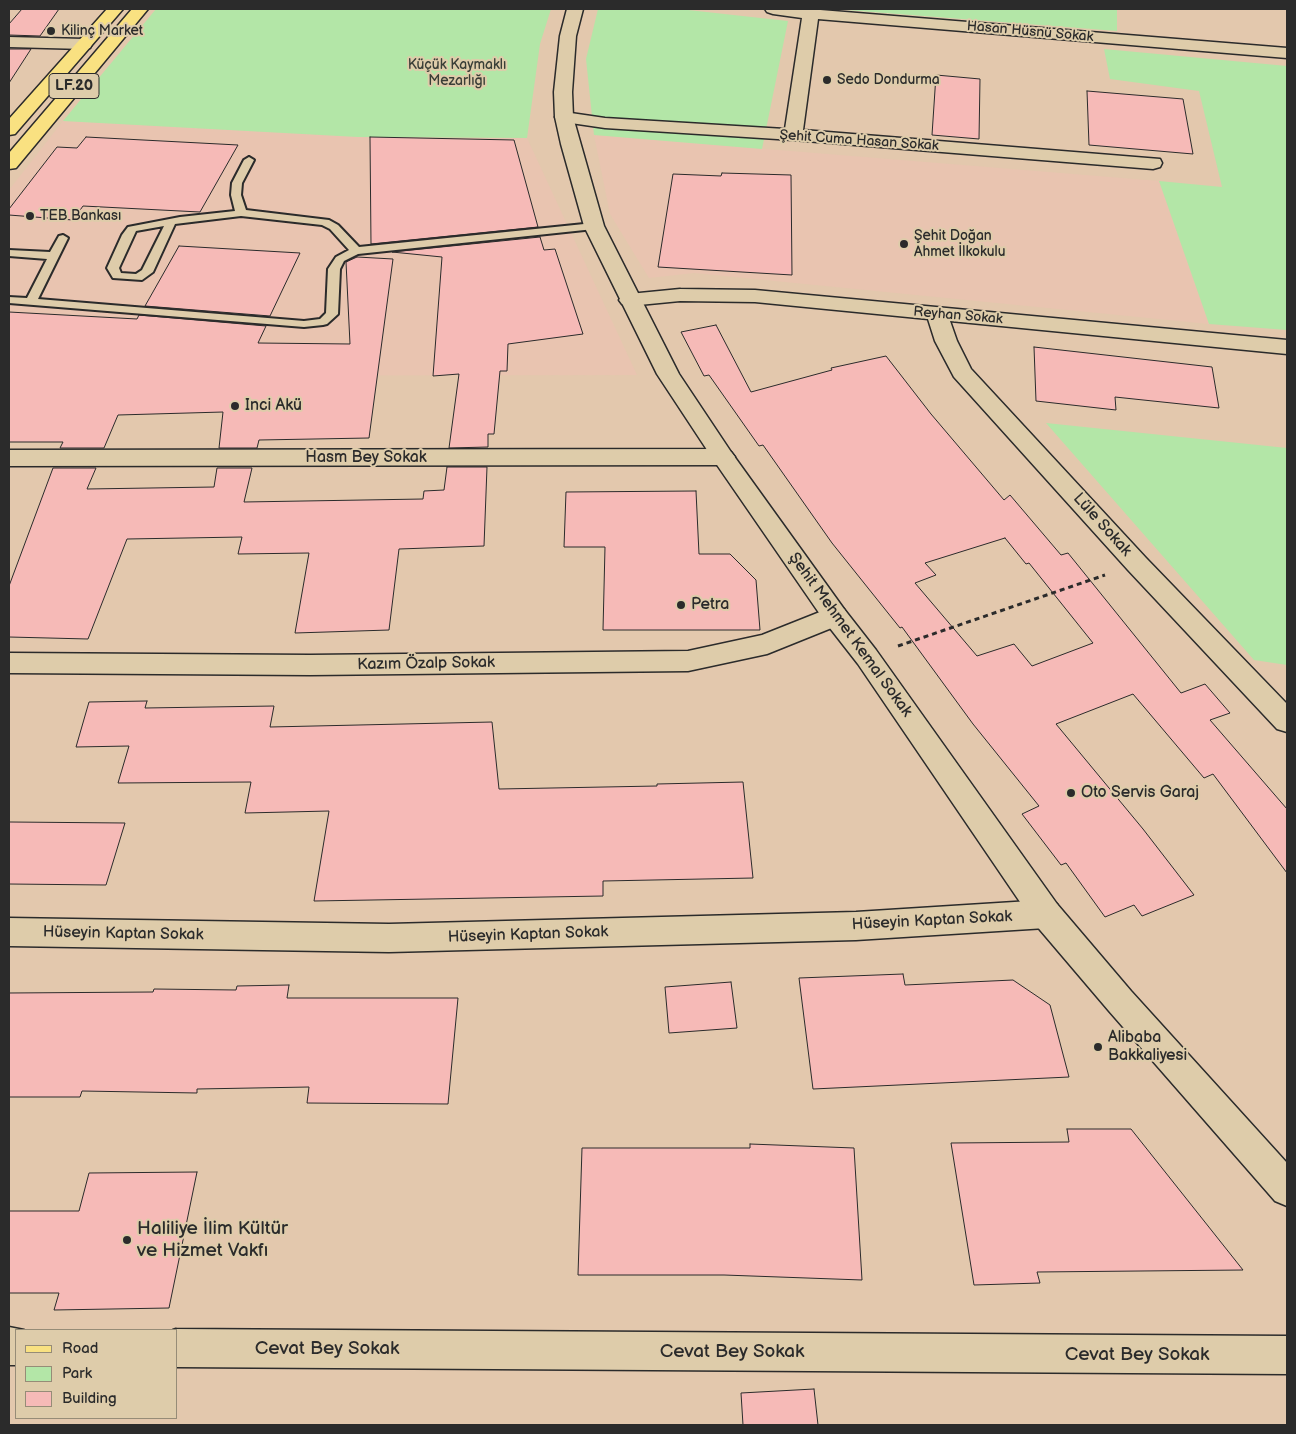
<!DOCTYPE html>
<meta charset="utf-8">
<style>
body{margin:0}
#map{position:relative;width:1296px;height:1434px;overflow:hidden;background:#e3c8ad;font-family:"Balsamiq Sans",sans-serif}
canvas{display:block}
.frame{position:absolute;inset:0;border:10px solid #2b2b2b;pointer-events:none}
.legend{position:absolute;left:15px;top:1329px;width:162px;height:90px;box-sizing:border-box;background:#deccaa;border:1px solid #968c77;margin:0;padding:6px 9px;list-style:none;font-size:15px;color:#2b2b2b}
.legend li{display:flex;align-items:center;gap:10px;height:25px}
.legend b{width:25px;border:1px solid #968c77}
</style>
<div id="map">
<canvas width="1296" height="1434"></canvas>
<div class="frame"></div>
<ul class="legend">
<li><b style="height:6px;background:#f9e181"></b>Road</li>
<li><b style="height:14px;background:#b3e6a7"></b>Park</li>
<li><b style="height:14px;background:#f6bab7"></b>Building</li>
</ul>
</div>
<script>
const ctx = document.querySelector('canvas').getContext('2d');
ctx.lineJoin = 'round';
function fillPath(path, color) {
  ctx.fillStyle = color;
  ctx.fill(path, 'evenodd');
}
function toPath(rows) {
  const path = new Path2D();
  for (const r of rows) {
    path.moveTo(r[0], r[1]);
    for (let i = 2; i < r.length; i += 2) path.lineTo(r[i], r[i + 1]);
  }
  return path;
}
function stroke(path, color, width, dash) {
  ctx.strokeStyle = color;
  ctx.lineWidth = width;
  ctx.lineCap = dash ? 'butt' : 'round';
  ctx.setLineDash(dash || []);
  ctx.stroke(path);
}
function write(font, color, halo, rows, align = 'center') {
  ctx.font = font + ' "Balsamiq Sans",sans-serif';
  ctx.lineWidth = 4;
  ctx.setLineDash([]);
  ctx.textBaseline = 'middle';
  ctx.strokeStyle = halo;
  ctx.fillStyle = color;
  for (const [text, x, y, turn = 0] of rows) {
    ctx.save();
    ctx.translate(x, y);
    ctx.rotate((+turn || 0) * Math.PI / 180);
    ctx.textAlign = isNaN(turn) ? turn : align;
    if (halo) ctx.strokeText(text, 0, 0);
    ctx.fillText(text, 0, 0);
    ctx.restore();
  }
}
const built = toPath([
 [63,121,358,137,527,138,637,375,9,376,9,190],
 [594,135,1159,181,1209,324,694,273,649,278,610,214]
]);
const green = toPath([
 [156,9,551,9,540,44,527,138,358,137,63,121],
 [598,9,679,9,788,21,762,149,594,135,586,59],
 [833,9,1117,9,1117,31],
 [1104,49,1287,66,1287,330,1209,324,1159,181,1222,187,1199,91,1110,79],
 [1046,423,1287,448,1287,665,1254,660]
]);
const building = toPath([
 [22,9,59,9,40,36,9,35,9,24,22,9],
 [9,49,31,49,9,83,9,49],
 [936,75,980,79,979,139,932,135,936,75],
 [1087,91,1183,99,1193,154,1089,145,1087,91],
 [86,137,238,145,200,212,83,206,73,220,9,215,9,209,57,147,77,148,86,137],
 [370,137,514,140,538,227,371,244,370,137],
 [722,173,791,175,792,275,658,267,673,174,721,176,722,173],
 [540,237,544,250,555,249,583,334,508,344,507,371,500,371,494,434,488,434,488,447,449,448,459,374,433,376,442,257,392,252,540,237],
 [179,246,300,253,270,316,145,306,179,246],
 [357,257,393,259,369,438,259,440,257,448,219,448,223,412,118,415,104,448,60,448,63,442,9,442,9,312,137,319,139,315,266,326,258,343,350,344,346,262,357,257],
 [716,325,751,392,832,370,831,368,886,356,931,414,1004,500,1010,495,1061,555,1068,553,1181,693,1205,684,1230,713,1210,720,1287,809,1287,873,1213,774,1204,778,1133,694,1056,724,1143,829,1194,895,1142,916,1134,905,1105,917,1066,863,1061,865,1022,814,1039,806,973,724,902,627,900,628,832,543,763,445,759,446,709,375,704,376,681,332,716,325],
 [1005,538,1026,564,1029,563,1093,643,1032,666,1014,644,977,656,915,583,936,575,925,563,1005,538],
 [1034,347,1212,367,1219,408,1115,397,1116,410,1036,401,1034,347],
 [447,467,487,467,484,546,399,549,389,630,295,633,309,553,238,554,242,537,127,539,88,639,9,637,9,586,53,468,96,468,87,489,214,487,217,468,252,468,244,502,423,499,424,491,444,490,447,467],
 [696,491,699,554,730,554,756,580,760,630,603,630,605,547,564,547,566,492,696,491],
 [147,701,145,708,274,706,270,727,492,722,499,789,657,786,657,784,743,782,753,878,603,881,603,896,314,901,329,811,245,813,251,782,118,783,129,746,76,747,89,702,147,701],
 [9,822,125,823,106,885,9,884,9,822],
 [903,974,905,985,1013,980,1050,1005,1069,1077,813,1089,799,978,903,974],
 [731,982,737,1028,669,1033,665,987,731,982],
 [289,985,287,998,458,998,448,1104,307,1103,309,1087,197,1089,197,1093,82,1091,80,1097,9,1097,9,993,153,992,154,989,236,990,237,986,289,985],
 [1067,1129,1131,1129,1243,1270,1037,1272,1040,1283,974,1285,951,1143,1069,1142,1067,1129],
 [750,1144,854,1148,862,1280,724,1275,578,1275,582,1148,750,1148,750,1144],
 [197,1172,169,1308,54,1310,59,1293,9,1293,9,1211,79,1211,89,1173,197,1172],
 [814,1389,818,1425,743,1425,741,1393,814,1389]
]);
const path = toPath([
 [898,646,1105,575]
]);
const service = toPath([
 [249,157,254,160,242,183,241,195,246,210,329,220,338,225,359,247,594,223,599,226,594,229,358,254,344,261,340,269,338,314,327,324,323,325,304,327,9,303,9,297,27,298,47,259,9,256,9,250,50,252,59,236,63,235,68,238,38,299,304,321,320,319,326,313,328,269,336,257,349,250,330,229,322,225,241,216,175,224,153,272,142,280,113,278,107,268,122,235,128,227,180,217,235,211,231,195,232,183,244,160,249,157],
 [164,226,142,270,136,274,121,273,119,268,136,231,164,226]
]);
const minor = toPath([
 [765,9,808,9,1287,48,1287,58,818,19,803,130,1160,159,1162,163,1160,167,1153,169,793,140,605,128,564,122,558,121,555,117,558,113,564,112,605,118,785,129,802,18,773,14,767,12,765,9],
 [9,37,84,39,90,40,92,44,90,48,84,49,9,47,9,37],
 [680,289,755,290,1287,340,1287,354,950,321,957,341,971,369,1146,558,1287,704,1287,732,1277,729,1128,570,954,377,935,341,928,319,755,302,680,301,629,306,622,304,619,300,622,296,629,294,680,289],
 [723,449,731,452,735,457,731,462,723,465,9,466,9,450,723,449],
 [835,606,844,609,848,616,844,623,767,654,688,671,310,675,9,673,9,653,310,655,688,651,762,635,835,606],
 [1046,900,1057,904,1061,914,1057,924,1046,928,856,940,389,952,9,946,9,918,389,924,856,912,1046,900],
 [9,1327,24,1330,16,1330,16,1365,9,1365,9,1327],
 [176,1329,1287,1336,1287,1374,176,1367,176,1330,173,1330,176,1329]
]);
const tertiary = toPath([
 [567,9,583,9,576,36,572,92,573,117,604,226,679,374,731,452,844,609,876,650,1057,904,1131,991,1287,1163,1287,1206,1275,1201,1109,1011,1035,924,858,664,826,623,715,462,657,374,584,226,561,144,555,117,554,92,560,36,567,9]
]);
const primary = toPath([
 [107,9,123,9,15,134,9,135,9,119,107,9],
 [132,9,148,9,16,168,9,169,9,153,132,9]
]);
const markers = [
 [51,31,5,"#2b2b2b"],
 [827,80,5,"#2b2b2b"],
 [30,216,5,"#2b2b2b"],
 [904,244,5,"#2b2b2b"],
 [235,406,5,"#2b2b2b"],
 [681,605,5,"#2b2b2b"],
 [1071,793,5,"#2b2b2b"],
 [1098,1047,5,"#2b2b2b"],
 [127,1240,5,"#2b2b2b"]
];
const farPoinames = [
 ["Kilinç Market",61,31],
 ["Sedo Dondurma",837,80],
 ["TEB Bankası",40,216],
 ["Şehit Doğan",914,236],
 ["Ahmet İlkokulu",914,252]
];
const farStreetnames = [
 ["Hasan Hüsnü Sokak",1030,32,5],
 ["Şehit Cuma Hasan Sokak",859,141,4],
 ["Reyhan Sokak",958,316,5]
];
const farParknames = [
 ["Küçük Kaymaklı",457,65],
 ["Mezarlığı",457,81]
];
const shields = [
 [74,86,50]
];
const shieldNames = [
 ["LF.20",74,86]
];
const poiNames = [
 ["Inci Akü",245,406],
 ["Petra",691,605],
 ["Oto Servis Garaj",1081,793],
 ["Alibaba",1108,1038],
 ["Bakkaliyesi",1108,1056]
];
const streetNames = [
 ["Hasm Bey Sokak",366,458],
 ["Lüle Sokak",1102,525,48],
 ["Şehit Mehmet Kemal Sokak",850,635,54],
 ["Kazım Özalp Sokak",426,664,-1],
 ["Hüseyin Kaptan Sokak",932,921,-3],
 ["Hüseyin Kaptan Sokak",123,934,1],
 ["Hüseyin Kaptan Sokak",528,935,-2]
];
const nearPoinames = [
 ["Haliliye İlim Kültür",137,1229],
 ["ve Hizmet Vakfı",137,1251]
];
const nearStreetnames = [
 ["Cevat Bey Sokak",327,1349],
 ["Cevat Bey Sokak",732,1352],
 ["Cevat Bey Sokak",1137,1355]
];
fillPath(built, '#e9c4b0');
fillPath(green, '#b3e6a7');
fillPath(building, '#f6bab7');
stroke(building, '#2b2b2b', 1);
stroke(service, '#2b2b2b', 4);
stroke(minor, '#2b2b2b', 3);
stroke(tertiary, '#2b2b2b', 3);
stroke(primary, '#2b2b2b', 3);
stroke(path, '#2b2b2b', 3, [5, 4]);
fillPath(service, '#deccaa');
fillPath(minor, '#deccaa');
fillPath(tertiary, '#deccaa');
fillPath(primary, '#f9e181');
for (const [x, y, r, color] of markers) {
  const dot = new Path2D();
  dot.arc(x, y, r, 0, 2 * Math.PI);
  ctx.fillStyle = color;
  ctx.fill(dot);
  stroke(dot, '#deccaa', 2);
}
write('14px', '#2b2b2b', '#deccaa', farPoinames, 'left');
write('14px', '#2b2b2b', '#deccaa', farStreetnames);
write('14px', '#393e37', '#deccaa', farParknames);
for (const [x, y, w] of shields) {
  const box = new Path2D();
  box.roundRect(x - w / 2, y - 12.5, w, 25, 4);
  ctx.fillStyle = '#deccaa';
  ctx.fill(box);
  stroke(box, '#2b2b2b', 1);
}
write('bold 15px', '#2b2b2b', null, shieldNames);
write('16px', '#2b2b2b', '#deccaa', poiNames, 'left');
write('16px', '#2b2b2b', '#deccaa', streetNames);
write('19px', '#2b2b2b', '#deccaa', nearPoinames, 'left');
write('19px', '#2b2b2b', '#deccaa', nearStreetnames);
</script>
